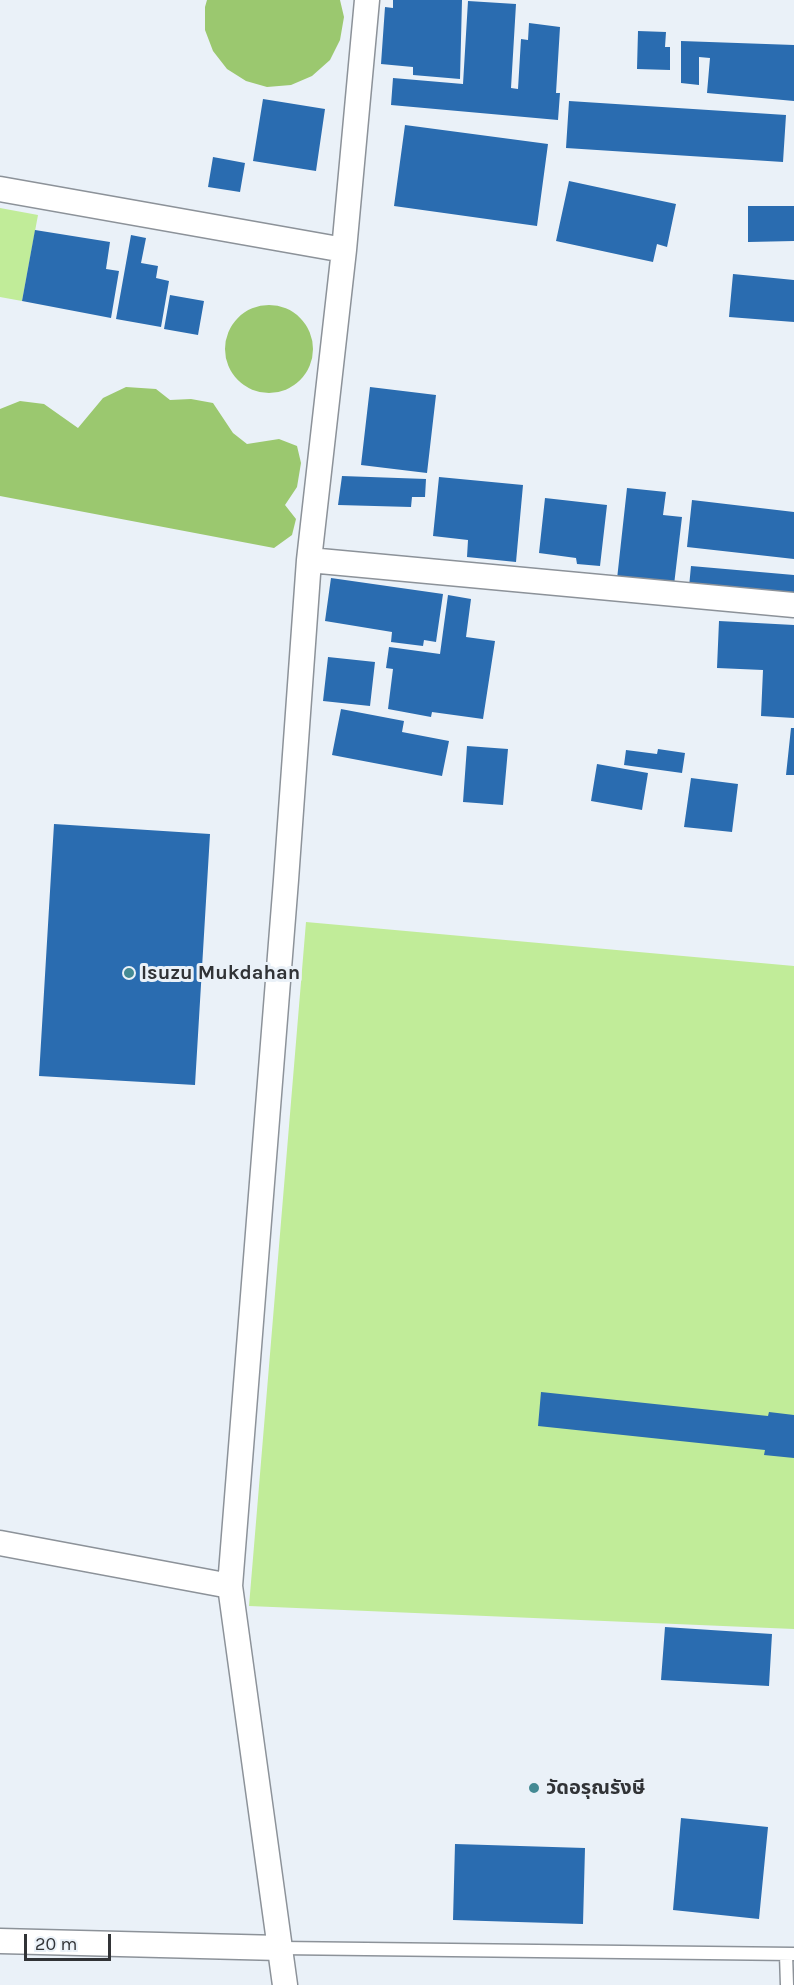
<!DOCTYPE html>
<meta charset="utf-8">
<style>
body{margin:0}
#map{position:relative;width:794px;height:1985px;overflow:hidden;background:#eaf1f8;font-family:Karla,sans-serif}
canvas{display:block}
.scale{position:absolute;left:24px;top:1934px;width:87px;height:27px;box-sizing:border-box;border:3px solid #313336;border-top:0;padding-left:8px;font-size:18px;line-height:21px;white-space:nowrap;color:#313336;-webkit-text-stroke:4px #eaf1f8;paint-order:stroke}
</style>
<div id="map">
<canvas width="794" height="1985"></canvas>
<div class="scale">20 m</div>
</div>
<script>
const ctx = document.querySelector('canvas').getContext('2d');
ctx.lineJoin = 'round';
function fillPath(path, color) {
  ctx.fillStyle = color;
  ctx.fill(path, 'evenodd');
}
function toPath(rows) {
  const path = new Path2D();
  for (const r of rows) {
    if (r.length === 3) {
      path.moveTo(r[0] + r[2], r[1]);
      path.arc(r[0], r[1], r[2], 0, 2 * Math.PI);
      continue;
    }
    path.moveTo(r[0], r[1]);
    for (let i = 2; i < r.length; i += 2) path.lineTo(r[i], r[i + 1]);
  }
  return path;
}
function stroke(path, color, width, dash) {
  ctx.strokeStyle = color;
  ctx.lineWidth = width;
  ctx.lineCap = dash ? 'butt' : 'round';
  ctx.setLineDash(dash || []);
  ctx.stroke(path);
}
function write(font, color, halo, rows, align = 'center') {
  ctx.font = font + ' Karla,"Noto Sans Thai",sans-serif';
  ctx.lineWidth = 6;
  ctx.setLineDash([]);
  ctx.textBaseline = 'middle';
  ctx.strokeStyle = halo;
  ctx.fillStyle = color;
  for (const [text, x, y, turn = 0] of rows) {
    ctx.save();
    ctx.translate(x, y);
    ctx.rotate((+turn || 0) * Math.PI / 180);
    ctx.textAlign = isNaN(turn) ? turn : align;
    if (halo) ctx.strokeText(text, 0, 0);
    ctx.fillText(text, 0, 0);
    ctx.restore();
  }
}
const green = toPath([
 [0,208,38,215,22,301,0,297],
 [306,922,794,966,794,1629,249,1606]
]);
const forest = toPath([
 [207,0,340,0,344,17,340,40,330,60,312,76,291,85,267,87,246,81,227,69,213,51,205,30,205,7],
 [269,349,44],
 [126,387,156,389,170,400,191,399,213,403,233,433,247,444,279,439,297,446,301,463,297,487,285,505,296,519,292,535,274,548,0,496,0,409,20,401,44,404,78,428,103,398]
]);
const building = toPath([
 [393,0,462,0,460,79,413,75,413,67,381,64,385,7,393,8],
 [468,1,516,4,511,88,518,89,521,39,528,40,529,23,560,27,556,93,560,93,558,120,391,105,393,78,463,84],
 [638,31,666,32,665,47,670,47,670,70,637,69],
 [681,41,794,45,794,101,707,93,710,58,699,57,699,85,681,83],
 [263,99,325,109,316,171,253,161],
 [569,101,786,115,783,162,566,148],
 [405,125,548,144,537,226,394,206],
 [213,157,245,163,240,192,208,187],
 [569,181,676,204,667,247,657,244,653,262,556,241],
 [748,206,794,206,794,241,748,242],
 [35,230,110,242,106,269,119,271,111,318,22,301],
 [131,235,146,238,141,263,158,266,156,278,169,281,161,327,116,319],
 [733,274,794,280,794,322,729,317],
 [170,295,204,301,198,335,164,329],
 [370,387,436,395,427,473,361,465],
 [342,476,426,479,425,497,412,497,411,507,338,505],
 [439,477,523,485,516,562,467,557,468,540,433,536],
 [627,488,666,492,663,515,682,517,674,585,617,579],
 [545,498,607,505,600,566,577,564,576,558,539,553],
 [692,500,794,512,794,559,687,547],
 [691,566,794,575,794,596,689,587],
 [331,578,443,594,436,642,424,640,423,646,391,642,392,632,325,621],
 [448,595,471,599,466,637,495,641,483,719,432,712,431,717,388,709,393,669,386,668,389,647,440,654],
 [719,621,794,625,794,718,761,716,763,670,717,668],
 [328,657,375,662,370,706,323,701],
 [341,709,404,721,402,732,449,741,442,776,332,755],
 [791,728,794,728,794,775,786,775],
 [467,746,508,749,503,805,463,802],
 [658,749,685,753,682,773,624,765,626,750,657,754],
 [597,764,648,773,642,810,591,801],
 [691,778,738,784,732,832,684,827],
 [54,824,210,834,195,1085,39,1076],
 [541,1392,768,1416,769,1412,794,1415,794,1458,764,1455,765,1450,538,1426],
 [665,1627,772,1634,769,1686,661,1680],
 [681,1818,768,1827,759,1919,673,1910],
 [455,1844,585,1848,583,1924,453,1920]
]);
const service = toPath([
 [280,1948,794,1954],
 [786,1954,787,1985]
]);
const minor = toPath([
 [0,189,344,250],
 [309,560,794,605],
 [0,1543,230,1586],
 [0,1941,280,1948],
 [285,1985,230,1586,286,880,309,560,344,250,367,0]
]);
const markers = [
 [129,973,6,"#448a94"],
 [534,1788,6,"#448a94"]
];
const poiNames = [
 ["Isuzu Mukdahan",141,973],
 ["วัดอรุณรังษี",546,1788]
];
fillPath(green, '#c1ec99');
fillPath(forest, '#9bc86f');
fillPath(building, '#2a6cb0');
stroke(service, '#8c9299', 15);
stroke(minor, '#8c9299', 27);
stroke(service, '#fff', 12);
stroke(minor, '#fff', 24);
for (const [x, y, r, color] of markers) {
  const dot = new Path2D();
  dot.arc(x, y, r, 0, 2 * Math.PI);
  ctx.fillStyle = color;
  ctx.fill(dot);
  stroke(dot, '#eaf1f8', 2);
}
write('bold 20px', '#313336', '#eaf1f8', poiNames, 'left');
</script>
